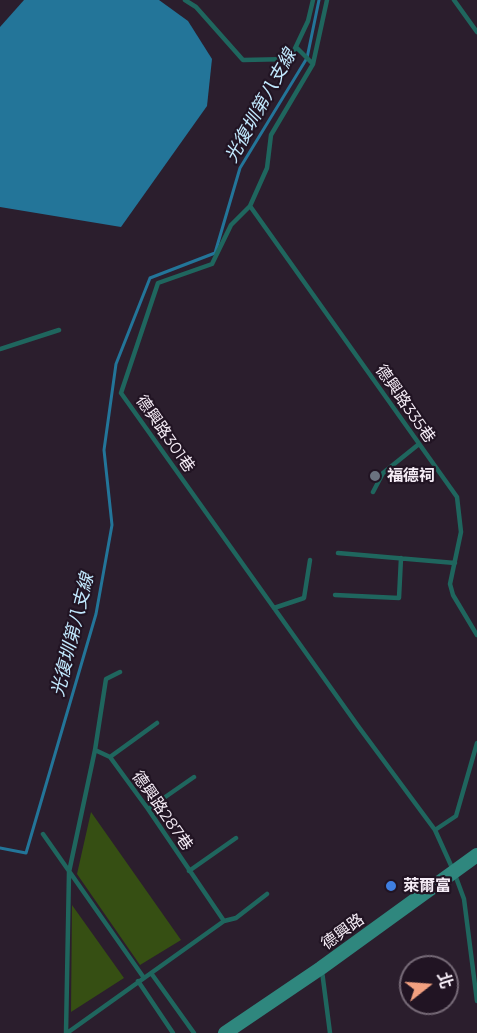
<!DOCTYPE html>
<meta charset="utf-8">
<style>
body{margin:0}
#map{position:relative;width:477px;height:1033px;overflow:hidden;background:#2b1e2d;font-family:Montserrat,"Noto Sans TC",sans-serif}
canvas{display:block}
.north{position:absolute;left:399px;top:955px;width:60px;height:60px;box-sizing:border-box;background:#211423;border:2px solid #766a77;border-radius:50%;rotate:73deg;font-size:16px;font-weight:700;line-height:24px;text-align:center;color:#f5ecf6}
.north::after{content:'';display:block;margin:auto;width:21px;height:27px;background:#f2a080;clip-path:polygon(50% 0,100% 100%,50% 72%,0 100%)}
</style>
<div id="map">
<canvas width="477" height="1033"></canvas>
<div class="north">北</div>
</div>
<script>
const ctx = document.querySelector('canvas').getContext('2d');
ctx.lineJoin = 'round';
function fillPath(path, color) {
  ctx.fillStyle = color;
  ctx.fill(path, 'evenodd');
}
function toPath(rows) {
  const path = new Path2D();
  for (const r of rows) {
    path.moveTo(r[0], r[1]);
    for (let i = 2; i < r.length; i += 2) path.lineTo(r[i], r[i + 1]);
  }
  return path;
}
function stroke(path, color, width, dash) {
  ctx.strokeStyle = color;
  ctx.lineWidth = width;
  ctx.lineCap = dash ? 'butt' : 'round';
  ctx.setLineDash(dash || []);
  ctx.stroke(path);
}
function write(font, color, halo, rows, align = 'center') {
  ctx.font = font + ' Montserrat,"Noto Sans TC",sans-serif';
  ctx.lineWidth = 4.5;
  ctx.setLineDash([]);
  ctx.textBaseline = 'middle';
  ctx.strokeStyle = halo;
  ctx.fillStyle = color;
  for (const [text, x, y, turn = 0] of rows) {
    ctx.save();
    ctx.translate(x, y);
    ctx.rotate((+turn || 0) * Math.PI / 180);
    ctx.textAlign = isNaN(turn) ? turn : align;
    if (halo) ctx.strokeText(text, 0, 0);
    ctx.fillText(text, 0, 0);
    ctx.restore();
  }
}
const green = toPath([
 [91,812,181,940,140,965,77,874],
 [72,905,124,978,71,1012]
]);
const water = toPath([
 [24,0,159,0,188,21,212,59,207,106,121,227,0,207,0,27]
]);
const stream = toPath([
 [0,848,26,853,96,614,112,525,104,450,116,364,150,278,215,253,240,168,307,58,319,0]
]);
const lane = toPath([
 [185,0,196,7,243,60,290,59,308,21,313,0],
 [327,0,313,64,271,135,267,168,250,206,231,225,212,264,158,283,121,393,358,726,435,830,454,872,464,899,477,1001],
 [454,0,477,32],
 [296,47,313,64],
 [250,206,457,497,461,532,450,584,453,595,477,635],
 [0,349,59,330],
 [373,492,383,473,419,444],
 [338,553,455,563],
 [335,595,399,598,401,558],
 [274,608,304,598,310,560],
 [95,750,110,757,148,809,224,921],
 [110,757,157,723],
 [148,809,194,777],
 [435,830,456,816,477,743],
 [43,834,144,978],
 [189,871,236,838],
 [322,971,330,1033],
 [151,973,194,1033],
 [138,981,173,1033],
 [66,1033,69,872,95,750,106,679,120,672],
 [67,1033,224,921,236,918,267,894]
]);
const secondary = toPath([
 [225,1033,321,968,477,855]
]);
const markers = [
 [375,476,6,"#6b7280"],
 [391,886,6,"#3f7fe0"]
];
const streetNames = [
 ["德興路335巷",405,404,55],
 ["德興路301巷",165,434,55],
 ["德興路287巷",162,811,55],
 ["德興路",343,932,-36]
];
const poiNames = [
 ["福德祠",387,476],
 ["萊爾富",403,886]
];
const waterNames = [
 ["光復圳第八支線",261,106,-61],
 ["光復圳第八支線",73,635,-76]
];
fillPath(green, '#364f13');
fillPath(water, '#237599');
stroke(stream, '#237599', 3);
stroke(lane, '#1f665e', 4.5);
stroke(secondary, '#2f877e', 14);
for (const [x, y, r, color] of markers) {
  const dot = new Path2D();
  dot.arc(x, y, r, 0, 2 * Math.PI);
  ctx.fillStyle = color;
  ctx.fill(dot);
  stroke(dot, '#211423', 2);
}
write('16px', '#f5ecf6', '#211423', streetNames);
write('bold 16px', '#f5ecf6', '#211423', poiNames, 'left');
write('italic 18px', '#c2e9fe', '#211423', waterNames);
</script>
